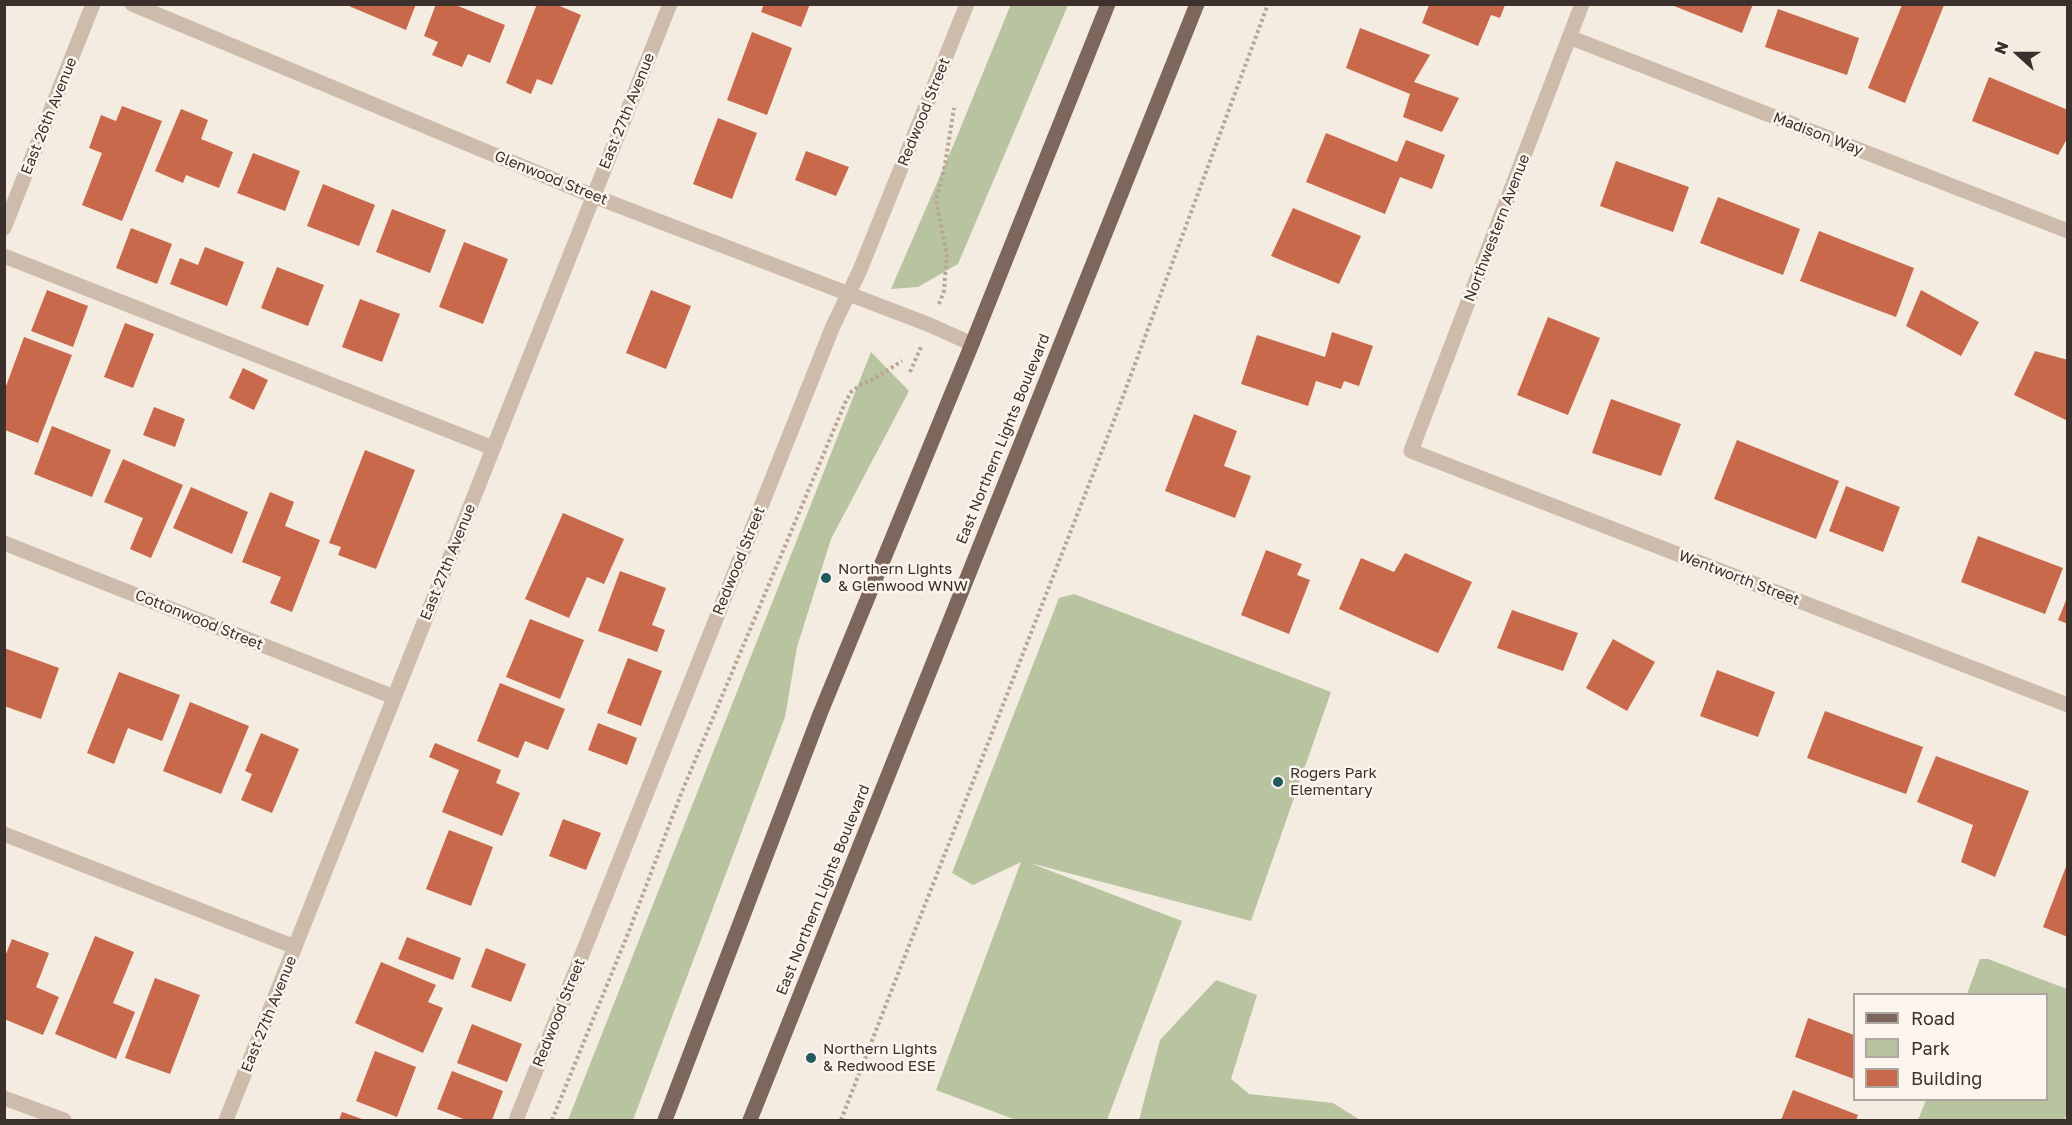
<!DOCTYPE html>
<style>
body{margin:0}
#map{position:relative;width:2072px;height:1125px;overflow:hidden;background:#f4ebe1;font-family:"Golos Text",sans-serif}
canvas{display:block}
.frame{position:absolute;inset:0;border:6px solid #3b302b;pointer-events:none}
.legend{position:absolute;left:1853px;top:993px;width:195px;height:108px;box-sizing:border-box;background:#fbf5ee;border:2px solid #aea6a0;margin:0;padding:8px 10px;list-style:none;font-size:18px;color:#3b302b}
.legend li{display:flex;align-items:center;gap:12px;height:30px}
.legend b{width:30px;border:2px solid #aea6a0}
.north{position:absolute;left:1988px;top:24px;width:60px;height:60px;-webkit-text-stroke:4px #fbf5ee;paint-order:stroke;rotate:291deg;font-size:16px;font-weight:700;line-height:24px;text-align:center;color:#3b302b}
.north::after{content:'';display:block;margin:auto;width:21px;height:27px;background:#3b302b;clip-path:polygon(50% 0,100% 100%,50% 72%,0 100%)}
</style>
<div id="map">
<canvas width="2072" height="1125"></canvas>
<div class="frame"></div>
<ul class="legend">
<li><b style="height:8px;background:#7d675c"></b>Road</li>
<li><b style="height:16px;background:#b8c4a0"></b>Park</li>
<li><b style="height:16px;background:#c8694b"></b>Building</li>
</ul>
<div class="north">N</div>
</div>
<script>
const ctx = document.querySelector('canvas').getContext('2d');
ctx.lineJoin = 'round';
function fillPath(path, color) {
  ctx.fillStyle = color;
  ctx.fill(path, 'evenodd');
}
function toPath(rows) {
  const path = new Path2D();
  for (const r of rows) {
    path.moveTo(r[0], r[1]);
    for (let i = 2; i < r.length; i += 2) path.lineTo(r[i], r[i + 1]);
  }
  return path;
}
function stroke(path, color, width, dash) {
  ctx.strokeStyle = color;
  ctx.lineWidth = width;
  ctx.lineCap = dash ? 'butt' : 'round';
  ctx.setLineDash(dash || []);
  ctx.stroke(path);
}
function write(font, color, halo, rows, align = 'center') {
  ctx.font = font + ' "Golos Text",sans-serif';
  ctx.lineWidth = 5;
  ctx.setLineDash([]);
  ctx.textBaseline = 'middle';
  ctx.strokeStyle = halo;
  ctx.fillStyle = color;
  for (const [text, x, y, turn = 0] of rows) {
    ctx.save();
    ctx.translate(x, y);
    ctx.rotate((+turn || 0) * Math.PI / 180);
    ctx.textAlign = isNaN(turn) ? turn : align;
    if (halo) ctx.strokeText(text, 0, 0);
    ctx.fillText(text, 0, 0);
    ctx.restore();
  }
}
const green = toPath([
 [1011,4,1068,5,958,264,918,287,891,289,956,139],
 [871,352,909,391,831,539,797,647,785,717,633,1120,568,1120],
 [1074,594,1331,692,1251,921,1030,863,1182,921,1107,1120,1016,1120,936,1090,1021,862,973,885,952,873,1059,598],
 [1980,959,1988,959,2067,989,2068,1112,2064,1120,1918,1120,1926,1100,2046,1100,2046,994,1967,994],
 [1216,980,1257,995,1231,1079,1249,1094,1333,1103,1360,1120,1139,1120,1160,1040]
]);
const building = toPath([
 [344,4,416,4,406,30],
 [436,4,453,4,505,25,490,63,468,54,462,67,432,55,438,42,424,36],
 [537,4,555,4,581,15,552,85,537,79,531,94,506,83],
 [764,4,810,4,801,27,761,12],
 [1669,4,1753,4,1742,33],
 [1429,5,1505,5,1500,18,1491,15,1478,46,1422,23],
 [1902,5,1944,5,1905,103,1868,88],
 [1778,9,1859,38,1847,75,1765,47],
 [1360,28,1430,55,1414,82,1459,98,1442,132,1403,117,1410,94,1346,68],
 [752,32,792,48,767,115,727,100],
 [1989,77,2068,110,2068,137,2058,155,1972,121],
 [122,106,162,121,122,221,82,205,102,153,89,148,101,115,116,121],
 [181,109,208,120,201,139,233,152,219,188,186,175,183,183,155,171],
 [718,118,757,133,732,199,693,184],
 [1326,133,1397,162,1406,140,1445,155,1432,189,1400,177,1385,214,1306,182],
 [806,151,849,167,836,196,795,180],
 [253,153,300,171,285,211,237,193],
 [1616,161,1689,187,1673,232,1600,206],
 [323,184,375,205,359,246,307,226],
 [1718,197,1800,229,1783,275,1700,243],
 [1293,208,1361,236,1339,284,1271,256],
 [392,209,446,230,430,273,376,252],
 [131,228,172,244,157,284,116,268],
 [1819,231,1914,268,1896,317,1800,281],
 [464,242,508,259,483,324,439,307],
 [205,247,244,262,227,306,170,284,180,258,198,265],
 [277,267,324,285,308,326,261,308],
 [47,290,88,306,73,347,31,331],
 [651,290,691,306,666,369,626,353],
 [1921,290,1979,322,1961,356,1906,326],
 [360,299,400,314,382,362,342,347],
 [1548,317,1600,338,1568,415,1517,395],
 [125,323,154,334,133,388,104,377],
 [1332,332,1373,346,1359,386,1344,381,1341,389,1316,381,1308,406,1241,384,1257,335,1325,357],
 [24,337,72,355,38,443,5,430,5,389],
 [2035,351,2068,360,2068,421,2014,395],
 [243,368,268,380,254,410,229,398],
 [1611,399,1681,424,1661,476,1592,453],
 [154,407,185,419,175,447,143,435],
 [1194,414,1237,431,1224,466,1251,476,1235,518,1165,491],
 [52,426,111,450,92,497,34,474],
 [1737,440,1839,481,1816,539,1714,499],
 [365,450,415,470,376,569,338,555,341,547,329,543],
 [123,459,183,485,151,558,130,549,143,518,104,502],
 [1846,486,1900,507,1883,552,1829,531],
 [191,487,248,512,232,554,173,528],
 [270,492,294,502,285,526,320,540,292,612,270,603,281,577,242,562],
 [563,513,624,539,604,584,587,577,569,618,525,599],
 [1978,536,2063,568,2045,614,1961,582],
 [1266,550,1302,564,1297,575,1310,580,1289,634,1241,615],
 [1405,553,1472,582,1438,653,1339,609,1361,558,1394,572],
 [620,571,666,588,652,625,665,630,657,652,598,631],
 [2067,598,2068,598,2068,624,2058,620],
 [1512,610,1578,633,1563,671,1497,648],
 [530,619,584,640,560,699,506,677],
 [1613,639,1655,662,1627,711,1586,688],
 [4,648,59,668,41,719,4,706],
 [628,658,662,671,641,726,607,713],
 [1717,670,1775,692,1758,737,1700,716],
 [119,672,180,695,162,741,128,728,114,764,87,753],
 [500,683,565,709,548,750,525,741,518,758,477,741],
 [190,702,249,726,221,794,163,771],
 [1825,711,1923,747,1906,794,1807,758],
 [598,723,637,738,627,765,588,750],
 [261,733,299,749,272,813,241,800,252,774,245,771],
 [435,743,501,770,496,783,520,793,502,836,442,812,459,770,429,757],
 [1936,756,2029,791,1995,877,1961,862,1973,825,1917,802],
 [563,819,601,833,586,870,549,856],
 [449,830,493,847,471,906,426,889],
 [2067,864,2068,864,2068,937,2043,927],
 [95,936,134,952,113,1003,135,1012,116,1059,55,1034],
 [407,937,461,958,453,980,398,959],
 [12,939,49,953,36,987,59,997,43,1035,4,1019,4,959],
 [486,948,526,964,511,1002,471,987],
 [381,962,436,985,428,1002,443,1008,423,1053,355,1023],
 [155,978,200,995,170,1074,125,1058],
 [1808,1018,1854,1035,1854,1079,1795,1057],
 [472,1024,522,1044,507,1082,457,1063],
 [375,1051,416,1067,397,1117,356,1101],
 [452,1071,503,1091,492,1120,466,1120,437,1109],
 [1793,1090,1858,1115,1856,1120,1781,1120],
 [342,1112,365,1120,339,1120]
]);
const path = toPath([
 [939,304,944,291,947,254,936,201,945,165,954,108],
 [910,372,921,347],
 [552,1120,629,931,681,794,845,403,851,392,862,384,872,380,902,361],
 [841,1120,1118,410,1268,4]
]);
const service = toPath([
 [4,256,493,448],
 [4,834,295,947],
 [516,1120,833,326,860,270,967,4]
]);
const minor = toPath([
 [132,4,593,196,930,325,972,344],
 [1582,4,1411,451,2068,705],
 [1569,37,2068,231],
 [4,228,93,4],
 [4,543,394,697],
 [4,1098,64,1120],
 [226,1120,670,4]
]);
const primary = toPath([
 [665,1120,820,714,972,344,1108,4],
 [750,1120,1197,4]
]);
const markers = [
 [826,578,6,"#1f5a5e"],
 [1278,782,6,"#1f5a5e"],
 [811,1058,6,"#1f5a5e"]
];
const streetNames = [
 ["East 27th Avenue",627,111,-68],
 ["Redwood Street",924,112,-68],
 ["East 26th Avenue",49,116,-68],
 ["Madison Way",1818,134,21],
 ["Glenwood Street",551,178,22],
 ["Northwestern Avenue",1497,228,-69],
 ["East Northern Lights Boulevard",1003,439,-68],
 ["Redwood Street",739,561,-68],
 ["East 27th Avenue",448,562,-68],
 ["Wentworth Street",1739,578,21],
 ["Cottonwood Street",199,620,22],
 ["East Northern Lights Boulevard",823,890,-68],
 ["Redwood Street",559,1013,-68],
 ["East 27th Avenue",269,1014,-68]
];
const poiNames = [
 ["Northern Lights",838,569],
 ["& Glenwood WNW",838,586],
 ["Rogers Park",1290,773],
 ["Elementary",1290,790],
 ["Northern Lights",823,1049],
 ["& Redwood ESE",823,1066]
];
fillPath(green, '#b8c4a0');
fillPath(building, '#c8694b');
stroke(path, '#b9a596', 4, [3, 3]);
stroke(service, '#cdbbac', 15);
stroke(minor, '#cdbbac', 15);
stroke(primary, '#7d675c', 15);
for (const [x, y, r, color] of markers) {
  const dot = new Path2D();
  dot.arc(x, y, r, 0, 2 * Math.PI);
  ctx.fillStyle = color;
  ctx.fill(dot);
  stroke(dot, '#fbf5ee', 2);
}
write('15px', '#3b302b', '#fbf5ee', streetNames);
write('15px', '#3b302b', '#fbf5ee', poiNames, 'left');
</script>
